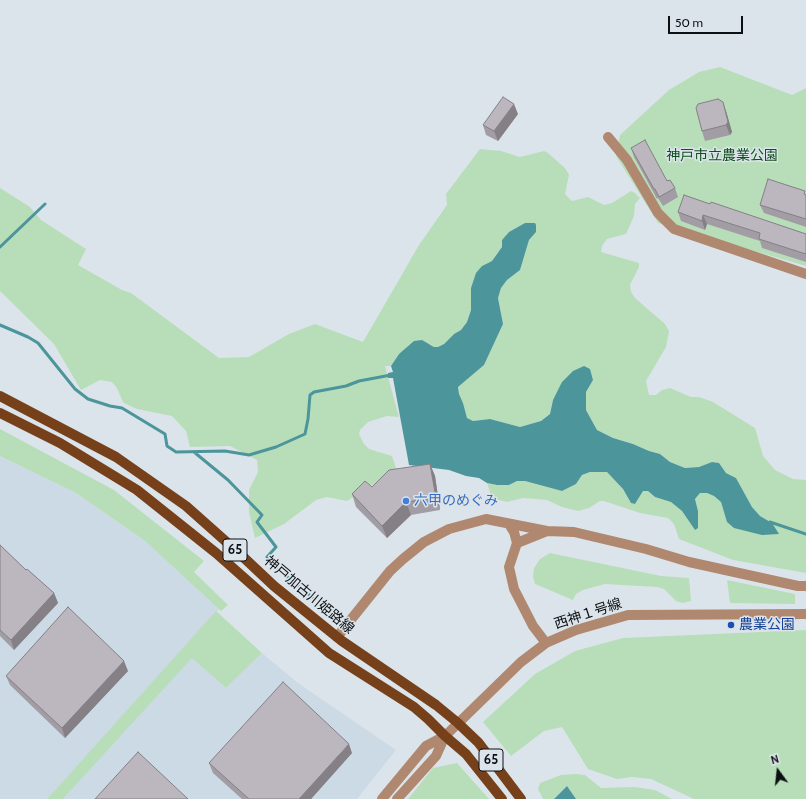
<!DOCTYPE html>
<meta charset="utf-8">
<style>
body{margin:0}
#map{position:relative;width:806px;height:799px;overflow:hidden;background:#dce4eb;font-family:Cabin,sans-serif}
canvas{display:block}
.north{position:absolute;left:758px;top:751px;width:40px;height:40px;-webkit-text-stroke:3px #dce4eb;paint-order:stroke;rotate:345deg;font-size:11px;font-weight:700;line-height:16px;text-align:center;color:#0d1012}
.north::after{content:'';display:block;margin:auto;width:14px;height:18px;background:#0d1012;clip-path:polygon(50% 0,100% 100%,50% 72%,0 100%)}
.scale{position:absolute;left:668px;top:16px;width:75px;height:18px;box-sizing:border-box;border:2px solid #0d1012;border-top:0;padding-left:5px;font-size:12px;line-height:14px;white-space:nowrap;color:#0d1012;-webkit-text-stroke:3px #dce4eb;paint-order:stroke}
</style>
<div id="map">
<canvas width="806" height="799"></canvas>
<div class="north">N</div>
<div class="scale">50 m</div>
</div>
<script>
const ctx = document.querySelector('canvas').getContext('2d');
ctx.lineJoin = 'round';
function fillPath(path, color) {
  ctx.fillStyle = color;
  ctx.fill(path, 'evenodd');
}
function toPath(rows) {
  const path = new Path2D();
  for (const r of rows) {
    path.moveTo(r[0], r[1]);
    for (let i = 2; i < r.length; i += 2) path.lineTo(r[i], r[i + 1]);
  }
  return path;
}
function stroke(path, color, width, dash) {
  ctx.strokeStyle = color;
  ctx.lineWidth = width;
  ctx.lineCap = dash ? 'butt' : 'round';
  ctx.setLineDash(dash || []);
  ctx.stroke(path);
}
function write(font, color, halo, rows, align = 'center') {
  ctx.font = font + ' Cabin,"Noto Sans JP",sans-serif';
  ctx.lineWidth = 3;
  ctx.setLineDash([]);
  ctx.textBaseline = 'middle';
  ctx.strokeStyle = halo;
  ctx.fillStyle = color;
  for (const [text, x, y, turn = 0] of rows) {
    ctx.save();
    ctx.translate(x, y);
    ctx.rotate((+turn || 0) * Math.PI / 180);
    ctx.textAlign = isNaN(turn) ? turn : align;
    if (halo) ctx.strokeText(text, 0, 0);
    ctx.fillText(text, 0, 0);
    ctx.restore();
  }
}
const built = toPath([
 [0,456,76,493,145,541,219,609,47,799,0,799],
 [262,653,298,683,396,750,357,799,63,799,192,657,226,688]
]);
const green = toPath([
 [720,67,792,95,806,88,806,266,658,223,616,156,620,135,669,90,699,72],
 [480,149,501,151,520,157,544,151,548,153,565,168,569,175,565,194,572,201,588,197,604,205,612,203,631,191,635,193,640,198,635,204,634,216,626,234,607,239,602,246,601,252,639,263,639,267,630,285,631,292,635,298,665,324,669,331,666,347,646,381,649,395,656,395,662,390,670,388,691,397,699,397,713,402,755,428,763,456,775,470,793,479,806,480,806,573,733,560,679,539,674,524,668,518,640,513,604,501,600,501,589,508,578,511,562,507,547,500,523,498,507,502,492,498,487,483,497,485,509,485,517,481,525,481,562,491,576,484,582,475,590,472,607,472,623,489,631,503,635,504,643,491,648,491,655,497,671,502,682,511,695,530,698,511,695,499,700,493,707,493,714,496,721,502,724,512,772,523,760,516,752,507,736,478,726,473,719,463,712,462,699,467,685,468,670,462,660,454,649,451,633,444,613,438,597,430,586,410,586,392,593,380,592,376,553,400,550,414,541,421,520,427,490,419,473,421,467,418,463,403,459,394,458,387,484,365,503,324,498,298,501,288,507,280,520,270,529,240,536,232,525,223,509,232,502,240,502,247,492,261,482,266,471,288,471,310,467,322,461,330,454,334,444,344,438,347,434,347,430,344,399,354,391,366,385,366,399,417,387,416,368,422,360,430,359,434,364,444,369,449,392,456,398,474,396,477,370,486,347,501,327,497,316,500,284,524,255,538,249,512,249,490,258,472,257,460,230,446,190,447,186,431,172,416,137,409,126,404,123,402,117,388,112,382,100,380,81,390,54,344,0,291,0,188,30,207,41,220,86,249,78,265,122,290,131,293,219,358,249,357,289,334,315,324,363,342,419,245,447,205,446,194],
 [0,429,114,490,204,561,194,572,228,605,221,611,145,541,76,493,0,456],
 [550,553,661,576,689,578,691,601,683,603,676,601,664,589,657,587,605,584,583,590,576,594,573,600,535,584,533,577,534,568,540,559],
 [727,580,795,594,795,604,730,603],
 [216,611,262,653,226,688,192,658,63,799,47,799],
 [806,630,806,799,694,799,651,779,632,777,617,779,588,769,562,727,544,731,511,756,483,722,535,674,575,651,623,638],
 [457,763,489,799,408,799,433,768],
 [576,774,585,775,601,788,634,787,655,790,672,799,576,799,567,786,554,799,543,799,538,789,540,783,561,775]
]);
const water = toPath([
 [525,223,535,223,536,225,536,232,529,240,520,270,507,280,501,288,498,298,503,324,484,365,458,387,459,394,463,403,467,418,473,421,490,419,520,427,541,421,550,414,553,400,562,382,573,371,584,366,590,369,593,380,586,392,586,410,597,430,613,438,633,444,649,451,660,454,670,462,685,468,699,467,712,462,719,463,726,473,736,478,752,507,760,516,772,523,779,534,762,535,734,528,727,522,721,502,714,496,707,493,700,493,695,499,698,511,698,528,695,530,682,511,671,502,655,497,648,491,643,491,635,504,631,503,623,489,607,472,590,472,582,475,576,484,562,491,525,481,517,481,509,485,497,485,487,483,479,478,466,476,449,470,409,465,393,378,388,378,388,373,393,372,391,366,399,354,414,341,422,340,434,347,438,347,444,344,454,334,461,330,467,322,471,310,471,288,476,273,482,266,492,261,502,247,502,240,509,232],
 [567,786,576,799,554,799]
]);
const stream = toPath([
 [0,247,45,204],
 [0,325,28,337,38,343,75,389,88,399,110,406,122,408,165,434,167,446,176,452,225,451,249,455,276,447,305,434,308,419,310,395,314,392,346,386,359,381,391,375],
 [194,452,228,480,262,515,257,522,276,547,267,557,275,567,313,598],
 [770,522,806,534]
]);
const minor = toPath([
 [608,137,627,160,658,213,674,229,806,274],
 [509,524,514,532,517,543],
 [337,637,390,571,403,559,424,542,449,529,486,519,547,531,574,532,646,549,689,562,798,586,806,586],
 [546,643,533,626,514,589,509,567,517,543,547,531],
 [382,799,426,746,445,736,521,662,546,643,576,630,628,615,806,614],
 [397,799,436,756,445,736]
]);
const major = toPath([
 [0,396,116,457,186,506,240,554,274,586,342,641,436,705,458,723,478,742,521,799],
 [0,413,60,443,137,490,216,553,329,653,414,707,428,719,445,736,466,754,502,799]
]);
const wall = toPath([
 [726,111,732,132,730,135,705,141,702,131],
 [518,114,498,141,486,135,483,125],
 [631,148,675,188,678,197,663,206,658,198,657,199,634,157],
 [806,194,806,227,764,213,760,205],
 [710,204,806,234,806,262,762,248,760,241,707,224,705,230,681,221,678,212],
 [430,464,435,476,440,510,411,515,387,538,356,507,352,494,372,487],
 [0,545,26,570,54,593,58,603,14,650,0,636],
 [128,671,65,738,10,685,6,676],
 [352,753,311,799,242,799,213,773,209,763]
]);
const shadedWall = toPath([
 [723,102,726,111,732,132,730,135,726,125],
 [514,104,518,114,498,141,494,131],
 [703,215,707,224,705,230,702,221],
 [430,464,435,476,440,510,436,498],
 [406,502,411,515,387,538,382,526],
 [54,593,58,603,14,650,11,640],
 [124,661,128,671,65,738,62,728],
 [349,744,352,753,311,799,299,799]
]);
const building = toPath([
 [503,97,514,104,494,131,483,125,503,97],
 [718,99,723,102,728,122,726,125,702,131,696,108,698,104,718,99],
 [645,140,667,181,670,180,675,188,659,197,655,189,654,189,631,148,645,140],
 [768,179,805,191,804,194,806,195,806,219,760,205,768,179],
 [684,195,710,204,711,202,806,234,806,254,759,239,760,233,703,215,702,221,678,212,684,195],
 [430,464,436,498,406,502,382,526,352,494,365,481,372,487,389,470,430,464],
 [0,545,26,570,27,569,54,593,11,640,0,630,0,545],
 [68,607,124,661,62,728,6,676,68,607],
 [283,682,349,744,299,799,249,799,209,763,283,682],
 [138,752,188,799,95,799,138,752]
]);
const markers = [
 [406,501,4,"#3f7fe0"],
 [731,625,4,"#1a4fb4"]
];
const shields = [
 [235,550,24],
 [491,760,24]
];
const shieldNames = [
 ["65",235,550],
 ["65",491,760]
];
const parkNames = [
 ["神戸市立農業公園",722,156]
];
const shopNames = [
 ["六甲のめぐみ",414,501]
];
const streetNames = [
 ["神戸加古川姫路線",309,595,40],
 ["西神１号線",588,614,-18]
];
const transitNames = [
 ["農業公園",739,625]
];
fillPath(built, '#ccdae6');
fillPath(green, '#b7deb9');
fillPath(water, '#4c959b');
stroke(stream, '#4c959b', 3);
stroke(minor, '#b08870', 10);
stroke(major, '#76401a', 10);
fillPath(wall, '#a29da4');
fillPath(shadedWall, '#848086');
fillPath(building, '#bcb7bf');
stroke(building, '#848086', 1);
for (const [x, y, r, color] of markers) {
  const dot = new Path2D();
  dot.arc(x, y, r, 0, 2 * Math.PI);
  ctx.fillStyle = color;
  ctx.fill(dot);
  stroke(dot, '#dce4eb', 1.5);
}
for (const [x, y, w] of shields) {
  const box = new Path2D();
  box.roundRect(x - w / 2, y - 11, w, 22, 3);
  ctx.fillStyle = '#dce4eb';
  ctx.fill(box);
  stroke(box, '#0d1012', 1);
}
write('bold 13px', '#0d1012', null, shieldNames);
write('14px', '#10501c', '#dce4eb', parkNames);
write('14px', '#366cbe', '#dce4eb', shopNames, 'left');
write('14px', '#0d1012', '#dce4eb', streetNames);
write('14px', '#164399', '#dce4eb', transitNames, 'left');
</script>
